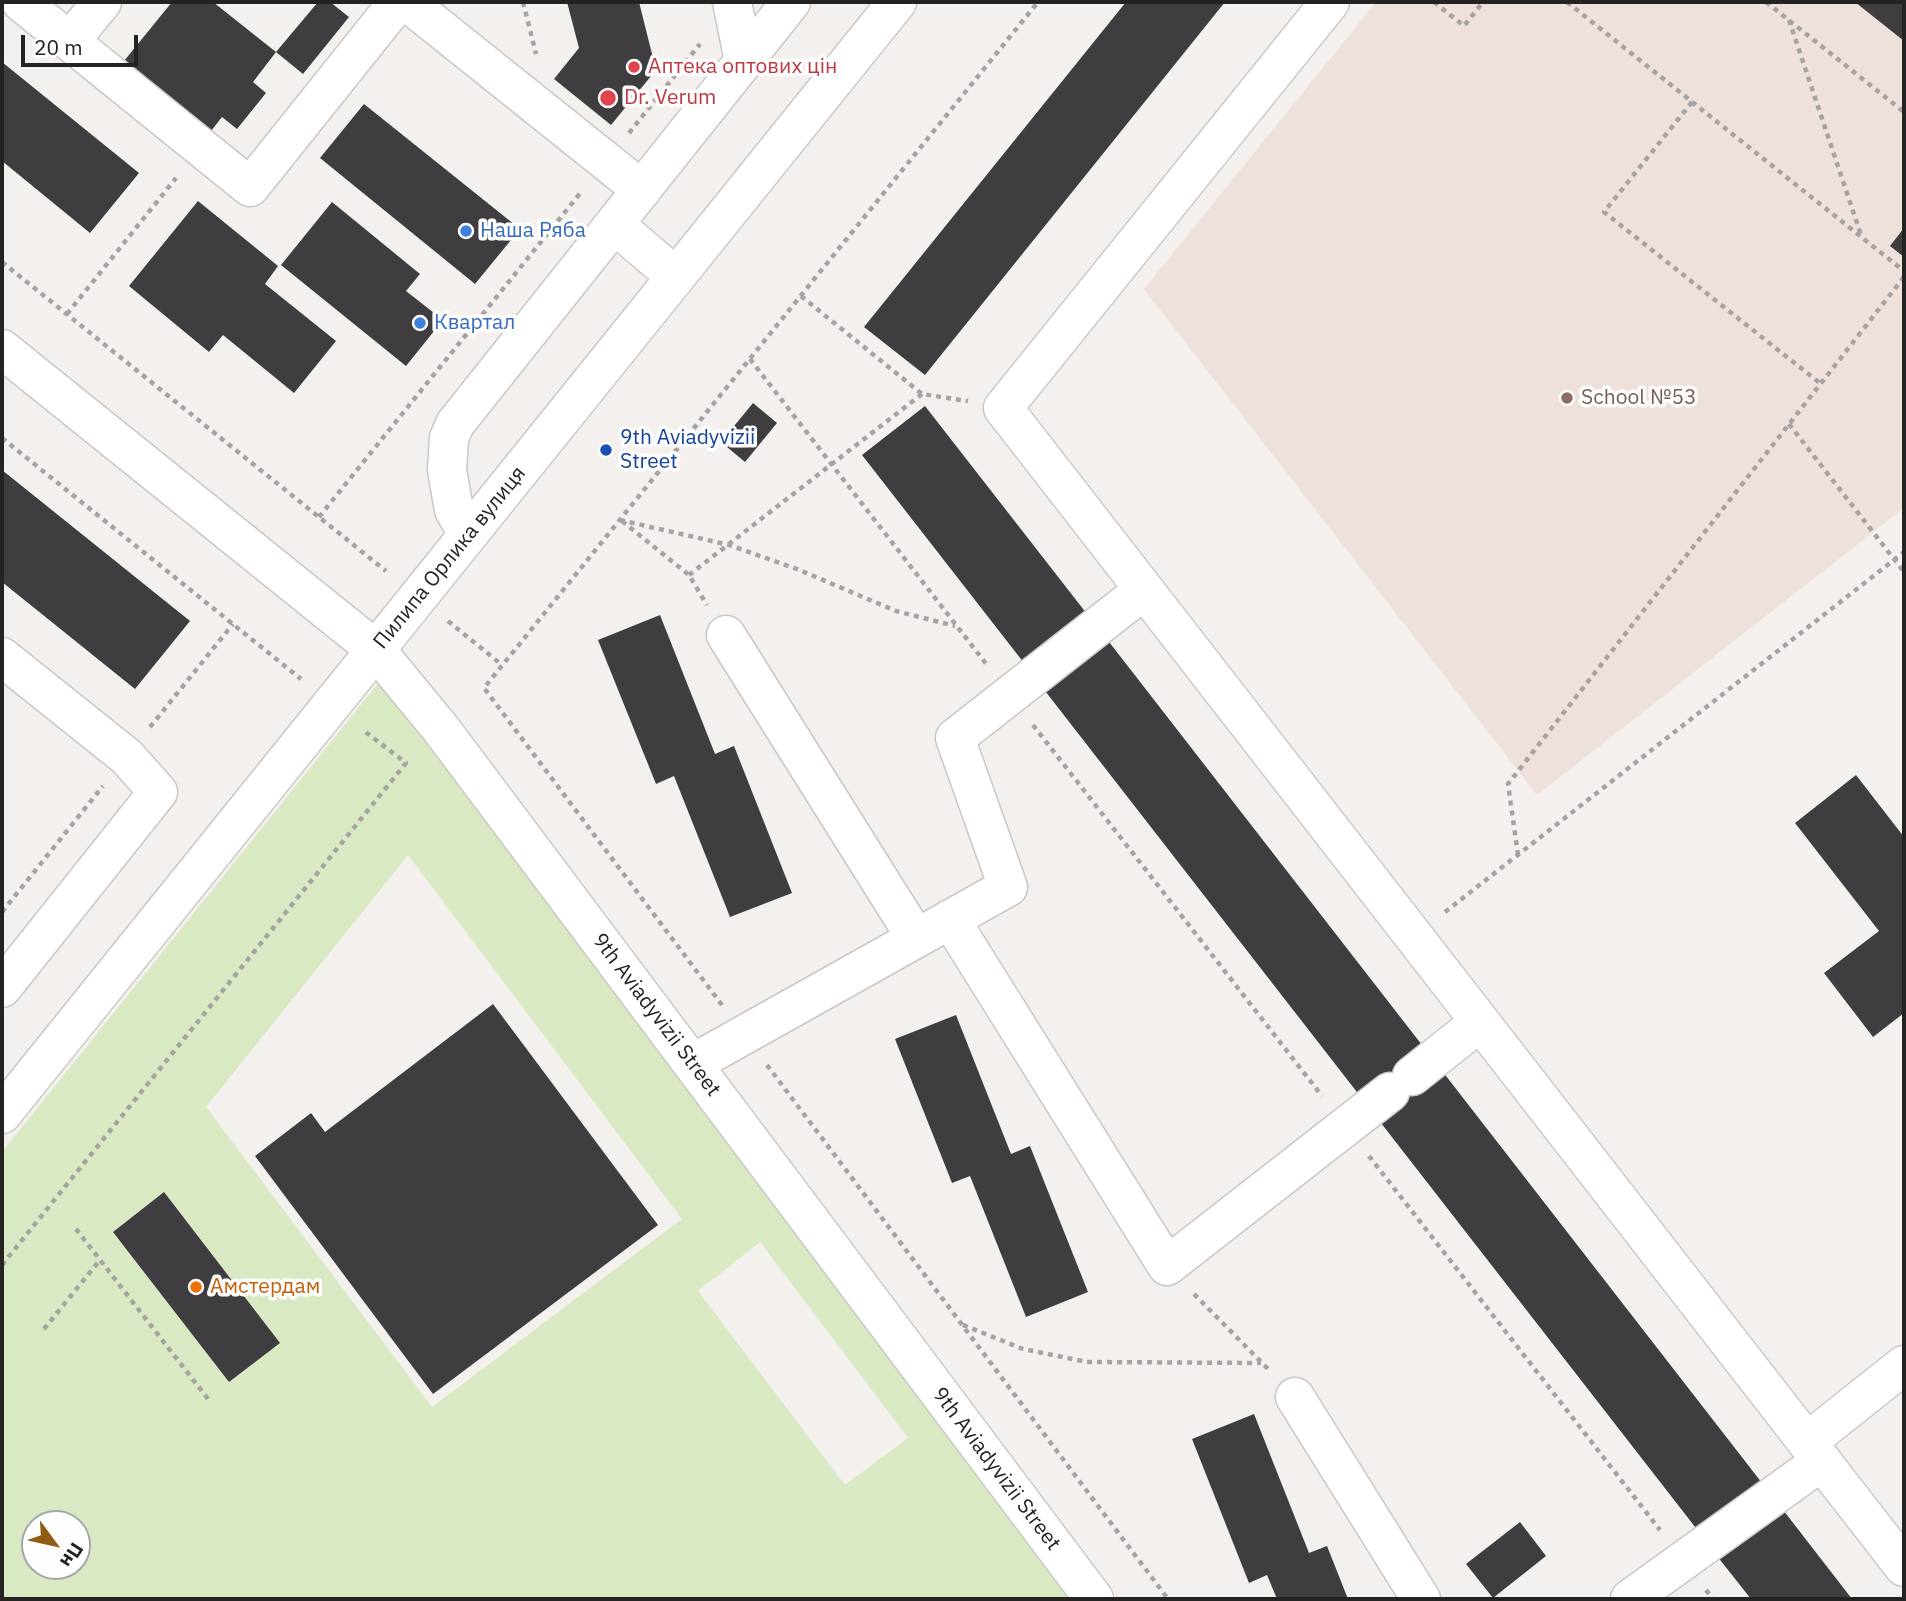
<!DOCTYPE html>
<meta charset="utf-8">
<style>
body{margin:0}
#map{position:relative;width:1906px;height:1601px;overflow:hidden;background:#f4f0ee;font-family:"IBM Plex Sans",sans-serif}
canvas{display:block}
.frame{position:absolute;inset:0;border:4px solid #242322;pointer-events:none}
.north{position:absolute;left:21px;top:1510px;width:70px;height:70px;box-sizing:border-box;background:#fffefe;border:2px solid #a7a6a6;border-radius:50%;rotate:123deg;font-size:19px;font-weight:700;line-height:28px;text-align:center;color:#242322}
.north::after{content:'';display:block;margin:auto;width:24px;height:32px;background:#925b13;clip-path:polygon(50% 0,100% 100%,50% 72%,0 100%)}
.scale{position:absolute;left:21px;top:35px;width:117px;height:32px;box-sizing:border-box;border:4px solid #242322;border-top:0;padding-left:9px;font-size:21px;line-height:24px;white-space:nowrap;color:#242322;-webkit-text-stroke:5px #fffefe;paint-order:stroke}
</style>
<div id="map">
<canvas width="1906" height="1601"></canvas>
<div class="frame"></div>
<div class="north">Пн</div>
<div class="scale">20 m</div>
</div>
<script>
const ctx = document.querySelector('canvas').getContext('2d');
ctx.lineJoin = 'round';
function fillPath(path, color) {
  ctx.fillStyle = color;
  ctx.fill(path, 'evenodd');
}
function toPath(rows) {
  const path = new Path2D();
  for (const r of rows) {
    path.moveTo(r[0], r[1]);
    for (let i = 2; i < r.length; i += 2) path.lineTo(r[i], r[i + 1]);
  }
  return path;
}
function stroke(path, color, width, dash) {
  ctx.strokeStyle = color;
  ctx.lineWidth = width;
  ctx.lineCap = dash ? 'butt' : 'round';
  ctx.setLineDash(dash || []);
  ctx.stroke(path);
}
function write(font, color, halo, rows, align = 'center') {
  ctx.font = font + ' "IBM Plex Sans",sans-serif';
  ctx.lineWidth = 7;
  ctx.setLineDash([]);
  ctx.textBaseline = 'middle';
  ctx.strokeStyle = halo;
  ctx.fillStyle = color;
  for (const [text, x, y, turn = 0] of rows) {
    ctx.save();
    ctx.translate(x, y);
    ctx.rotate((+turn || 0) * Math.PI / 180);
    ctx.textAlign = isNaN(turn) ? turn : align;
    if (halo) ctx.strokeText(text, 0, 0);
    ctx.fillText(text, 0, 0);
    ctx.restore();
  }
}
const built = toPath([
 [1376,2,1904,2,1904,508,1537,795,1144,289]
]);
const green = toPath([
 [380,681,1069,1599,2,1599,2,1152],
 [408,855,682,1219,432,1407,206,1107],
 [760,1242,908,1438,845,1485,698,1291],
 [35,1524,77,1524,77,1566,35,1566]
]);
const building = toPath([
 [172,2,213,2,276,52,318,2,330,2,349,17,303,74,276,52,253,82,266,93,237,129,222,117,211,131,124,61],
 [567,2,639,2,656,70,611,125,554,79,579,48],
 [1126,2,1225,2,925,375,864,327],
 [1855,2,1904,2,1904,41],
 [2,62,139,173,90,233,2,161],
 [364,104,520,229,475,284,320,158],
 [198,201,278,266,265,284,336,341,294,393,223,335,209,352,129,286],
 [332,202,420,274,406,291,443,320,406,366,281,265],
 [1904,228,1904,257,1890,246],
 [753,403,777,423,745,462,721,442],
 [925,406,1087,614,1024,663,862,455],
 [2,470,190,621,135,689,2,582],
 [660,615,715,754,734,746,792,893,730,917,674,776,656,784,598,640],
 [1106,638,1762,1483,1699,1532,1042,687],
 [1856,775,1904,837,1904,1013,1873,1037,1824,973,1879,931,1795,823],
 [493,1004,658,1225,433,1394,255,1156,311,1113,325,1132],
 [956,1015,1011,1154,1030,1146,1088,1292,1026,1317,970,1176,952,1183,895,1039],
 [164,1192,280,1343,229,1382,113,1232],
 [1254,1414,1309,1553,1327,1546,1348,1599,1277,1599,1267,1575,1249,1583,1192,1439],
 [1780,1506,1852,1599,1751,1599,1717,1556],
 [1520,1522,1546,1556,1493,1598,1466,1564]
]);
const path = toPath([
 [523,2,536,54],
 [1434,2,1464,26,1483,2],
 [1567,2,1904,271],
 [1766,2,1904,112],
 [1789,20,1861,235],
 [1692,102,1604,212,1821,384],
 [629,133,700,44],
 [2,262,386,571],
 [801,296,922,394,968,401],
 [67,314,176,178],
 [750,359,987,665],
 [1789,424,1904,572],
 [2,438,301,679],
 [319,517,582,191],
 [620,520,729,545,797,569,896,611,955,626],
 [622,521,689,575,707,605],
 [689,575,922,394],
 [448,621,502,665],
 [1033,725,1322,1096],
 [150,727,233,624],
 [1518,855,1508,784,1904,277],
 [2,912,103,786],
 [1445,912,1904,552],
 [722,1005,484,688,1038,2],
 [767,1065,1168,1599],
 [1369,1156,1660,1530],
 [76,1229,208,1399],
 [2,1265,406,763,363,730],
 [1194,1294,1269,1370],
 [963,1325,1023,1349,1087,1362,1261,1363],
 [44,1329,100,1260],
 [1706,1590,1713,1599]
]);
const minor = toPath([
 [21,2,250,187,398,2],
 [407,2,642,190],
 [732,2,744,61],
 [1330,2,1003,408,1904,1567],
 [70,41,102,2],
 [615,225,675,276],
 [2,349,376,650,441,729,1094,1599],
 [468,534,454,510,447,470,449,438,455,424,791,2],
 [726,635,916,938],
 [2,657,127,757,158,792,2,988],
 [950,919,1167,1266,1390,1092],
 [692,1064,1008,887,955,738,1144,590],
 [1412,1076,1480,1022],
 [2,1114,897,2],
 [1295,1397,1421,1599],
 [1807,1442,1904,1365],
 [1630,1599,1822,1461]
]);
const markers = [
 [634,67,7,"#e0444e"],
 [608,98,9,"#e0444e"],
 [466,231,7,"#3f7fe0"],
 [420,323,7,"#3f7fe0"],
 [1567,398,7,"#8d6e63"],
 [606,450,7,"#1a4fb4"],
 [196,1287,7,"#e8710a"]
];
const healthNames = [
 ["Аптека оптових цін",648,67],
 ["Dr. Verum",624,98]
];
const shopNames = [
 ["Наша Ряба",480,231],
 ["Квартал",434,323]
];
const educationNames = [
 ["School №53",1581,398]
];
const transitNames = [
 ["9th Aviadyvizii",620,438],
 ["Street",620,462]
];
const streetNames = [
 ["Пилипа Орлика вулиця",450,558,-51],
 ["9th Aviadyvizii Street",656,1015,53],
 ["9th Aviadyvizii Street",996,1469,53]
];
const foodNames = [
 ["Амстердам",210,1287]
];
fillPath(built, '#eee1dc');
fillPath(green, '#d8e9c3');
fillPath(building, '#3f3d40');
stroke(minor, '#ccc7c6', 41);
stroke(path, '#a6a3a2', 4.5, [5, 5]);
stroke(minor, '#fff', 38);
for (const [x, y, r, color] of markers) {
  const dot = new Path2D();
  dot.arc(x, y, r, 0, 2 * Math.PI);
  ctx.fillStyle = color;
  ctx.fill(dot);
  stroke(dot, '#fffefe', 2.5);
}
write('21px', '#be3a42', '#fffefe', healthNames, 'left');
write('21px', '#366cbe', '#fffefe', shopNames, 'left');
write('21px', '#785e54', '#fffefe', educationNames, 'left');
write('21px', '#164399', '#fffefe', transitNames, 'left');
write('21px', '#242322', '#fffefe', streetNames);
write('21px', '#c56008', '#fffefe', foodNames, 'left');
</script>
